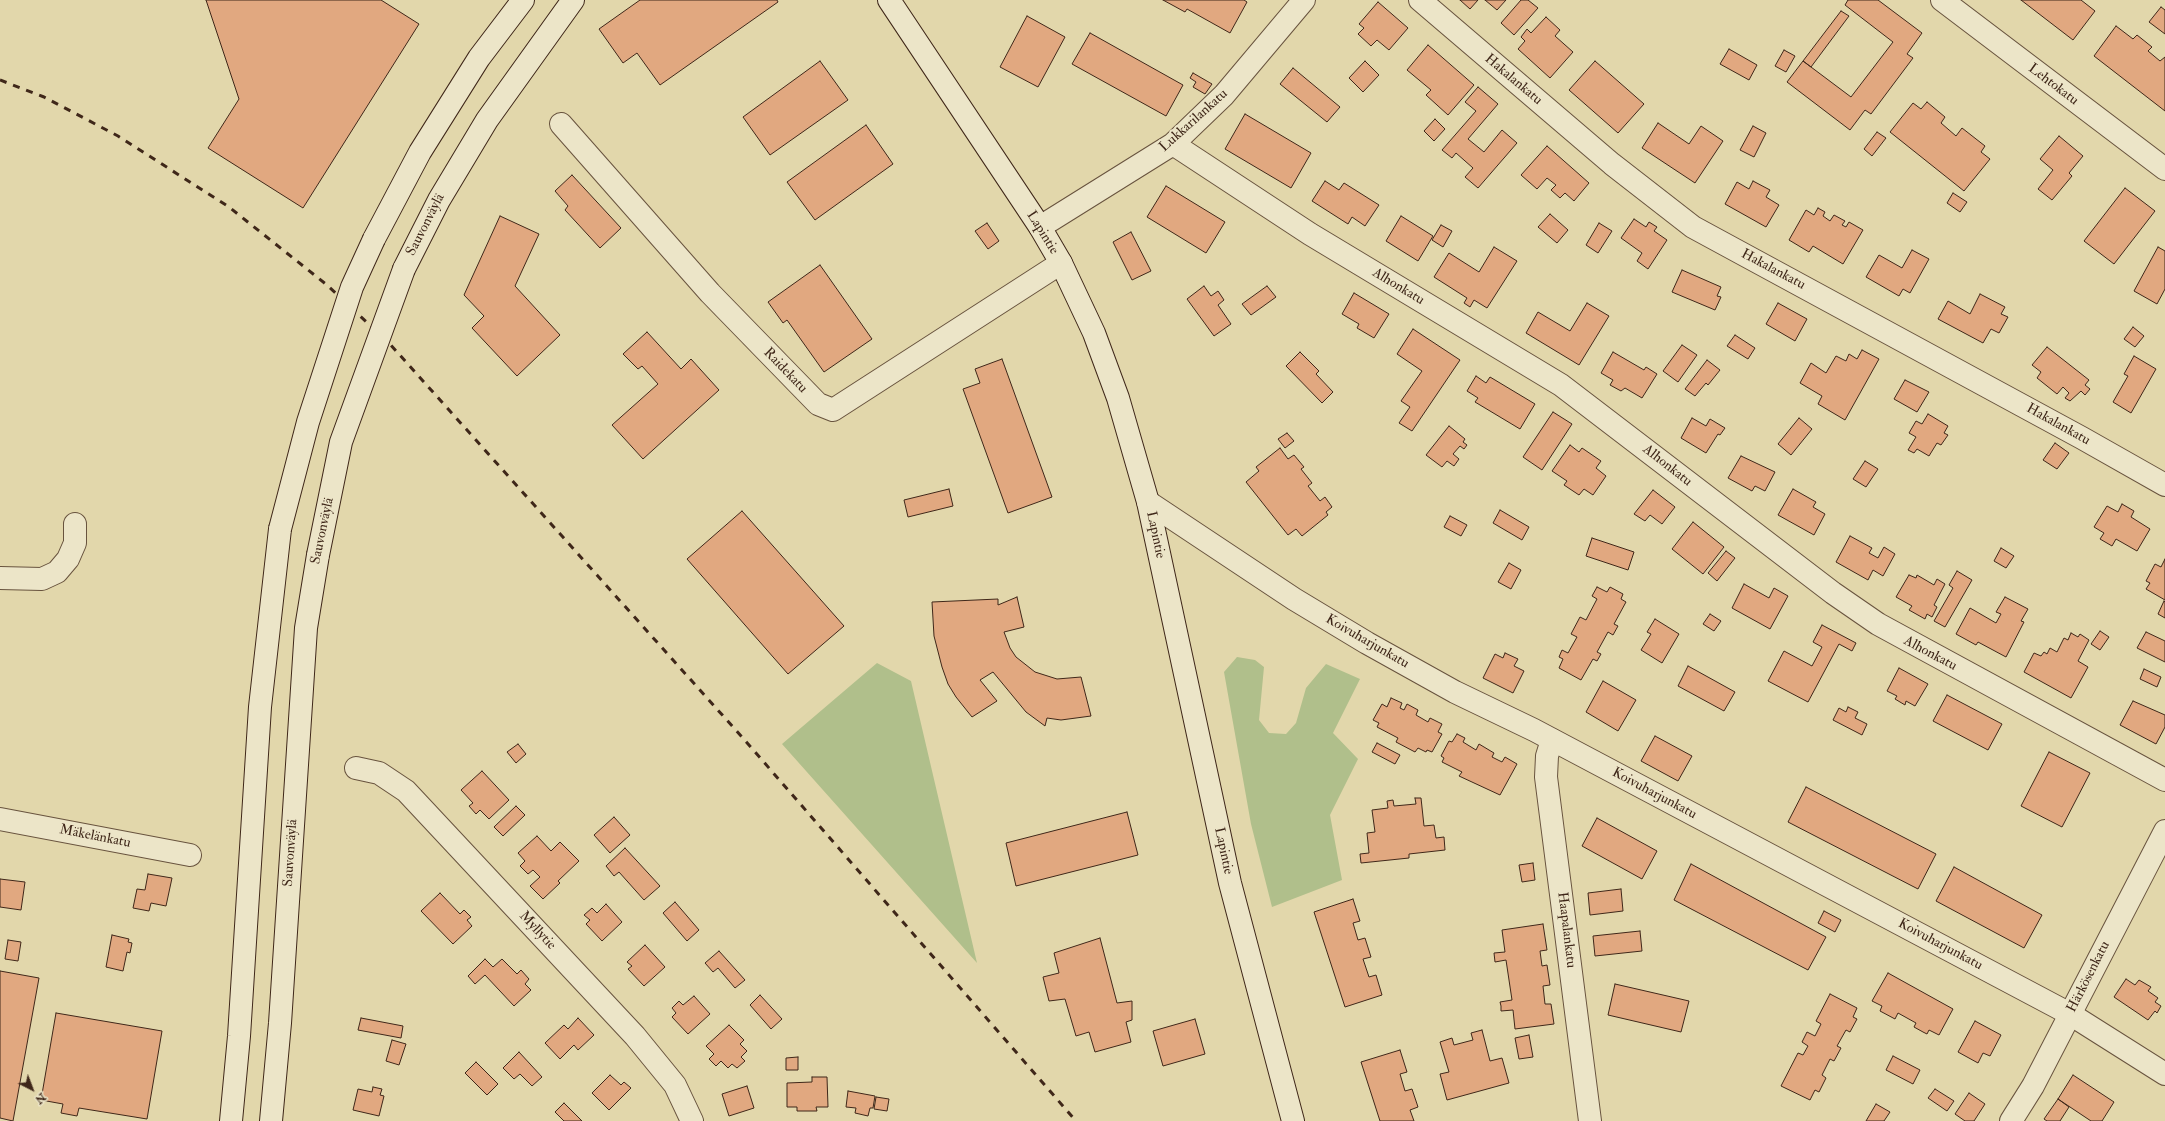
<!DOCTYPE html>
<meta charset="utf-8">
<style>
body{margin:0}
#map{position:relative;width:2165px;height:1121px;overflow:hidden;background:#e2d7ab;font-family:"IM FELL Double Pica",serif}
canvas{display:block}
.north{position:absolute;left:12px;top:1069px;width:40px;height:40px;-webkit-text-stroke:3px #ece5c8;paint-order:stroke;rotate:138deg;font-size:11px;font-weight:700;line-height:16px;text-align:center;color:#3f2719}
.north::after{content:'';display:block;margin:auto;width:14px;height:18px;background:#3f2719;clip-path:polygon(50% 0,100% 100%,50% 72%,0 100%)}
</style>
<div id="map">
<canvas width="2165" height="1121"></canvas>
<div class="north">N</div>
</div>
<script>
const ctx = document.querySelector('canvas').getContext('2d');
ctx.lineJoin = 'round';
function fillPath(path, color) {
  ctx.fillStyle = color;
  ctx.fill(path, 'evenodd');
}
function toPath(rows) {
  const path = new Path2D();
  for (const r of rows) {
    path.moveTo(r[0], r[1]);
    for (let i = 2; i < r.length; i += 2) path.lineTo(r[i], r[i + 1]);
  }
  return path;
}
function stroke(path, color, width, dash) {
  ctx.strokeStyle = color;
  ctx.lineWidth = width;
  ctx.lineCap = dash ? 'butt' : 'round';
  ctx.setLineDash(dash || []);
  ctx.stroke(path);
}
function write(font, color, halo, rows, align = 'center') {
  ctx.font = font + ' "IM FELL Double Pica",serif';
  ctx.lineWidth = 4;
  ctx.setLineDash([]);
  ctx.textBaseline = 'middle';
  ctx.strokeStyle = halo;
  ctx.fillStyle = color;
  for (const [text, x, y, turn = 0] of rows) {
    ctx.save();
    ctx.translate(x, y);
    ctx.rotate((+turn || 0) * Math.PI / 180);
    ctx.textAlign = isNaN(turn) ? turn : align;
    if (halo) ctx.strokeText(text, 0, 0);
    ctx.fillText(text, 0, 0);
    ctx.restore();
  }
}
const green = toPath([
 [1237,657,1255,660,1264,667,1259,720,1269,733,1286,734,1296,723,1306,688,1326,664,1360,679,1333,733,1358,759,1330,815,1342,880,1272,907,1251,824,1224,672],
 [877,663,911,681,977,963,782,744]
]);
const building = toPath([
 [206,0,381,0,419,24,303,208,208,148,239,99,206,0],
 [640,0,777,0,778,2,660,85,637,53,623,63,599,29,640,0],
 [1163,0,1244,0,1247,2,1230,33,1187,9,1185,12,1163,0],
 [1460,0,1478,0,1470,9,1460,0],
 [1485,0,1506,0,1497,10,1485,0],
 [1521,0,1528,0,1538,8,1514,35,1501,23,1521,0],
 [1848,0,1878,0,1922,33,1907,54,1913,58,1871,114,1865,110,1850,130,1787,82,1803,61,1851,97,1893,42,1845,5,1848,0],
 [2021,0,2081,0,2095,11,2073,40,2021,0],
 [1378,2,1408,28,1389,50,1377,40,1371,46,1358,34,1364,28,1359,24,1378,2],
 [2161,7,2165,10,2165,34,2149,22,2161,7],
 [1841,11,1849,16,1811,67,1803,61,1841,11],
 [1027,16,1065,37,1038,87,1000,67,1027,16],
 [1546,17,1560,30,1555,36,1573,52,1550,78,1518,49,1525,41,1521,37,1527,29,1531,33,1546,17],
 [2116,26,2133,39,2137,35,2152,47,2148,51,2160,61,2165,57,2165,111,2094,56,2116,26],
 [1090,33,1183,85,1166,116,1072,64,1090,33],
 [1428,45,1474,85,1448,115,1426,95,1431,90,1407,70,1428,45],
 [1729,49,1757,65,1749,80,1720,64,1729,49],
 [1784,50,1795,56,1786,72,1775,66,1784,50],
 [820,61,848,100,770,155,743,117,820,61],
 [1365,61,1379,75,1363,92,1349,78,1365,61],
 [1595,61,1644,104,1618,133,1569,90,1595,61],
 [1293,68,1340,107,1327,122,1280,84,1293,68],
 [1193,73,1212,84,1205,94,1193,87,1196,82,1190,78,1193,73],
 [1478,87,1498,104,1468,139,1484,152,1502,130,1517,143,1478,188,1465,177,1473,168,1456,153,1452,158,1442,150,1476,111,1465,102,1478,87],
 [1927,102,1945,117,1941,123,1956,136,1962,128,1985,146,1981,152,1990,159,1964,191,1890,132,1913,103,1921,109,1927,102],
 [1245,114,1311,153,1291,188,1225,149,1245,114],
 [1435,119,1445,129,1434,141,1424,131,1435,119],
 [1658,123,1689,144,1701,126,1723,141,1695,183,1642,148,1658,123],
 [866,125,893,164,815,220,787,182,866,125],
 [1753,126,1766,133,1754,157,1740,150,1753,126],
 [1877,132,1886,138,1872,156,1864,149,1877,132],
 [2059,136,2083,156,2069,173,2072,176,2052,200,2038,189,2053,170,2040,159,2059,136],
 [1547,146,1589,183,1574,201,1565,193,1560,198,1551,190,1556,185,1547,178,1537,189,1521,175,1547,146],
 [572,175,621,228,600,248,565,210,568,206,555,191,572,175],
 [1325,181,1339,190,1344,183,1379,205,1365,226,1352,217,1348,224,1312,201,1325,181],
 [1753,181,1770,190,1766,197,1779,205,1766,227,1725,204,1737,182,1749,189,1753,181],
 [1166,186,1225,222,1206,253,1147,217,1166,186],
 [2125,188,2155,211,2114,264,2084,241,2125,188],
 [1953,193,1967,202,1960,212,1947,203,1953,193],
 [1818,208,1825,212,1823,216,1830,221,1834,215,1845,221,1842,225,1846,227,1849,222,1863,230,1843,264,1813,246,1809,252,1789,240,1806,210,1814,215,1818,208],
 [1550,214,1568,230,1557,243,1538,227,1550,214],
 [500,216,539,234,515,286,560,335,517,376,472,328,484,316,464,295,500,216],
 [1401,216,1433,236,1418,261,1386,241,1401,216],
 [1634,219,1646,227,1649,222,1657,227,1654,231,1667,240,1648,269,1637,261,1642,253,1621,238,1634,219],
 [987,223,999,241,988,249,975,231,987,223],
 [1599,223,1612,231,1598,253,1586,245,1599,223],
 [1441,225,1452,231,1443,247,1432,240,1441,225],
 [1131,232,1151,271,1132,280,1113,242,1131,232],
 [1494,247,1517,261,1487,308,1474,300,1470,307,1464,303,1467,298,1434,277,1449,253,1479,272,1494,247],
 [2158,247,2165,251,2165,289,2157,304,2134,291,2158,247],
 [1912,250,1929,259,1910,293,1903,289,1899,296,1866,277,1879,255,1902,268,1912,250],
 [820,265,872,339,824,372,787,320,783,323,768,302,820,265],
 [1682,270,1721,287,1717,296,1721,297,1715,310,1672,292,1682,270],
 [1204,286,1211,296,1218,291,1224,300,1218,305,1231,324,1214,336,1187,299,1204,286],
 [1267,286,1276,297,1251,315,1242,304,1267,286],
 [1354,293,1389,314,1374,338,1357,328,1359,324,1342,314,1354,293],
 [1980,294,2005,307,2001,314,2008,317,1999,333,1991,329,1983,343,1938,319,1948,301,1970,314,1980,294],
 [1587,303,1609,316,1579,365,1526,333,1538,312,1570,331,1587,303],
 [1778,303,1807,319,1795,341,1766,324,1778,303],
 [2133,327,2144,336,2135,347,2124,339,2133,327],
 [1413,329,1460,360,1412,431,1399,423,1410,407,1401,401,1422,371,1397,354,1413,329],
 [647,332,681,369,691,359,719,390,643,459,612,425,658,384,642,366,638,369,623,354,647,332],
 [1735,335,1755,348,1748,359,1727,346,1735,335],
 [1682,345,1697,355,1678,382,1663,371,1682,345],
 [2047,347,2089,380,2085,385,2090,389,2085,395,2081,391,2070,401,2065,398,2069,393,2063,387,2057,394,2037,378,2041,372,2032,365,2047,347],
 [1862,350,1879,359,1845,420,1818,404,1822,396,1800,383,1811,363,1826,373,1836,356,1846,361,1849,354,1857,359,1862,350],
 [1300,352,1319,371,1316,374,1333,392,1322,403,1286,366,1300,352],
 [1613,352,1644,370,1646,367,1657,374,1642,398,1625,388,1621,391,1610,385,1613,380,1601,373,1613,352],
 [2134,356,2156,369,2131,413,2113,402,2128,376,2124,374,2134,356],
 [1002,359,1052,497,1008,513,963,389,980,383,975,369,1002,359],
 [1707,360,1720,370,1708,385,1706,383,1695,396,1685,389,1707,360],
 [1476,376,1486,383,1490,377,1535,404,1520,429,1475,402,1478,398,1467,391,1476,376],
 [1905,380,1929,392,1917,412,1894,399,1905,380],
 [1553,412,1572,424,1542,470,1523,457,1553,412],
 [1928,414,1948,426,1944,433,1948,435,1941,445,1937,443,1929,456,1917,449,1914,453,1908,450,1916,437,1909,433,1916,421,1922,424,1928,414],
 [1692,418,1706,426,1710,419,1725,428,1720,435,1718,434,1706,453,1681,438,1692,418],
 [1799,418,1812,429,1791,455,1778,444,1799,418],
 [1449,426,1465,439,1463,442,1467,445,1464,449,1460,446,1453,454,1459,459,1454,466,1447,461,1442,467,1426,455,1449,426],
 [1287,433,1294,441,1285,448,1278,439,1287,433],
 [2055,443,2069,453,2057,469,2043,460,2055,443],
 [1570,445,1579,452,1582,448,1601,461,1596,468,1606,476,1593,495,1584,489,1579,495,1564,485,1567,481,1552,471,1570,445],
 [1280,448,1288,459,1294,455,1304,467,1301,469,1312,483,1308,486,1320,501,1325,497,1332,507,1326,512,1328,515,1302,536,1296,529,1288,535,1246,482,1259,471,1256,467,1280,448],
 [1741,456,1775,472,1765,491,1755,486,1752,491,1728,478,1741,456],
 [1865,461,1878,469,1866,487,1853,479,1865,461],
 [949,489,953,506,908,517,904,500,949,489],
 [1793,489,1816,502,1813,507,1825,514,1814,535,1778,515,1793,489],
 [1653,490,1675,507,1662,524,1650,515,1645,521,1634,514,1653,490],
 [2122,504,2134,511,2131,517,2150,529,2137,551,2116,539,2112,546,2100,539,2104,533,2094,527,2107,506,2118,512,2122,504],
 [1500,510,1529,527,1522,540,1493,523,1500,510],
 [742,511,844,626,788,674,687,559,742,511],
 [1450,516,1467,525,1461,536,1444,527,1450,516],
 [1693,522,1724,547,1703,574,1672,549,1693,522],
 [1850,536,1872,548,1869,553,1878,558,1884,547,1895,554,1883,576,1873,570,1868,580,1836,562,1850,536],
 [1592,538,1634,552,1628,570,1586,556,1592,538],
 [2001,548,2014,556,2006,568,1994,561,2001,548],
 [1726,551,1735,558,1717,581,1708,573,1726,551],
 [2165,559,2165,600,2146,589,2150,583,2146,581,2155,564,2161,567,2165,559],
 [1509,563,1521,570,1511,589,1498,582,1509,563],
 [1957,571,1972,580,1945,627,1934,621,1953,588,1949,585,1957,571],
 [1909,575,1916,578,1917,575,1934,585,1937,579,1945,584,1934,605,1937,607,1932,617,1927,614,1925,619,1909,610,1912,606,1896,597,1909,575],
 [1744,584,1769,598,1774,588,1788,596,1770,629,1732,608,1744,584],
 [1597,587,1607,592,1610,587,1623,594,1621,599,1626,602,1614,624,1618,626,1613,635,1608,632,1597,652,1601,654,1597,661,1593,659,1581,680,1559,668,1563,659,1559,657,1562,650,1568,653,1577,637,1571,634,1580,617,1586,620,1597,599,1592,596,1597,587],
 [1017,597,1024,627,1004,632,1010,648,1016,657,1035,672,1057,679,1081,677,1091,716,1061,720,1047,718,1045,726,1026,712,993,672,980,680,997,701,972,717,956,697,948,684,942,667,934,636,932,602,998,599,998,605,1017,597],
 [2005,597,2028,609,2021,621,2024,622,2006,657,1978,642,1976,645,1956,634,1970,608,1996,623,2001,614,1996,612,2005,597],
 [2164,601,2165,602,2165,618,2158,614,2164,601],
 [1710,614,1721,621,1714,631,1703,624,1710,614],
 [1655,619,1679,634,1662,663,1641,650,1651,634,1647,632,1655,619],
 [1822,625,1856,643,1852,651,1839,644,1808,702,1768,681,1784,651,1812,666,1822,647,1813,642,1822,625],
 [2100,631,2109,637,2100,650,2091,644,2100,631],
 [2146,632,2165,641,2165,662,2137,648,2146,632],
 [2071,633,2078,637,2080,634,2089,640,2078,661,2088,667,2071,698,2024,672,2034,653,2041,656,2044,652,2047,654,2050,648,2057,652,2064,638,2068,640,2071,633],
 [1505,653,1518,659,1514,666,1524,671,1513,693,1483,678,1495,654,1503,658,1505,653],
 [1688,666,1735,692,1724,711,1678,686,1688,666],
 [1899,668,1928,684,1915,706,1906,701,1905,705,1895,699,1897,696,1887,691,1899,668],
 [2144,669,2161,677,2157,687,2140,679,2144,669],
 [1603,681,1636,700,1618,731,1586,712,1603,681],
 [1947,695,2002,724,1988,750,1933,721,1947,695],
 [1391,698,1402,703,1400,708,1404,710,1407,704,1418,710,1416,715,1428,722,1430,718,1442,724,1438,732,1442,734,1432,752,1427,750,1426,752,1418,748,1415,752,1396,742,1398,738,1377,727,1379,723,1373,720,1382,704,1387,707,1391,698],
 [2133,701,2165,715,2165,727,2156,744,2120,725,2133,701],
 [1848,707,1858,712,1855,718,1867,724,1862,735,1833,720,1839,708,1846,712,1848,707],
 [1457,734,1465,738,1463,742,1476,750,1479,744,1494,753,1492,757,1502,762,1505,757,1517,764,1500,795,1459,776,1462,772,1442,762,1444,758,1441,756,1449,741,1452,742,1457,734],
 [1655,736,1692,756,1678,781,1641,761,1655,736],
 [1377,743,1400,755,1395,764,1372,752,1377,743],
 [518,744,526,754,516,763,507,752,518,744],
 [2049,752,2090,773,2062,827,2021,806,2049,752],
 [482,771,509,800,489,819,480,810,476,814,469,806,473,803,461,790,482,771],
 [1806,787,1936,854,1918,889,1788,822,1806,787],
 [1415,798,1421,798,1424,826,1434,825,1436,838,1444,837,1445,850,1409,854,1409,858,1361,863,1360,854,1369,853,1367,833,1375,832,1372,810,1388,808,1387,801,1393,800,1394,806,1416,804,1415,798],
 [516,806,525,815,503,836,494,827,516,806],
 [1127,812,1138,855,1016,886,1006,843,1127,812],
 [614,817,630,835,610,853,594,835,614,817],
 [1597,818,1657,851,1642,879,1582,846,1597,818],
 [537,836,551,851,560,842,579,861,558,881,560,883,543,899,530,886,540,877,533,870,528,874,520,866,525,861,518,853,537,836],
 [625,848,660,886,644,900,619,872,614,876,606,866,625,848],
 [1533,863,1535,880,1522,882,1519,865,1533,863],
 [1691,864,1826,937,1808,970,1674,900,1691,864],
 [1954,867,2042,915,2024,948,1936,901,1954,867],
 [148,874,172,878,166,906,151,903,149,911,133,908,137,889,145,890,148,874],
 [0,879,25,882,21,910,0,907,0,879],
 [1621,889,1623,911,1590,915,1588,893,1621,889],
 [440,893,460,914,464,910,471,917,467,920,472,926,453,944,421,911,440,893],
 [1353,899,1360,921,1353,923,1358,940,1365,938,1371,957,1363,959,1369,977,1376,975,1382,995,1345,1007,1314,912,1353,899],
 [675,902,699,930,687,941,663,913,675,902],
 [606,904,622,922,602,941,586,924,590,920,584,915,592,908,597,913,606,904],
 [1824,911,1841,920,1835,932,1818,923,1824,911],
 [1543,924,1547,950,1540,951,1542,966,1547,965,1550,985,1543,986,1545,1004,1551,1004,1554,1024,1515,1029,1513,1010,1501,1011,1501,1006,1500,1002,1512,1000,1506,960,1495,962,1494,953,1505,952,1502,930,1543,924],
 [1640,931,1642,951,1595,956,1593,936,1640,931],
 [112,935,129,939,128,942,132,943,130,953,127,952,123,971,106,967,112,935],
 [1100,938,1117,1003,1132,1001,1132,1020,1126,1022,1131,1042,1095,1052,1089,1032,1076,1036,1065,999,1049,1001,1043,977,1059,973,1054,953,1100,938],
 [8,940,21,942,18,961,5,959,8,940],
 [645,945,665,967,644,986,628,969,632,966,627,962,645,945],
 [719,951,745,980,735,988,718,968,713,972,705,963,719,951],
 [485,959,493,967,502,959,517,974,521,970,529,979,525,984,531,990,514,1006,485,975,475,984,468,976,485,959],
 [0,971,39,978,13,1121,0,1118,0,971],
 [1888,973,1953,1009,1939,1035,1929,1030,1927,1034,1923,1032,1914,1027,1916,1023,1898,1013,1895,1019,1880,1011,1882,1006,1872,1001,1888,973],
 [2126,979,2135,985,2139,980,2151,987,2148,991,2158,998,2155,1002,2161,1006,2157,1013,2155,1011,2148,1020,2114,997,2126,979],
 [1615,984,1689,1001,1681,1032,1608,1015,1615,984],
 [1830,994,1857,1008,1853,1017,1857,1019,1850,1032,1846,1030,1837,1046,1841,1048,1834,1061,1830,1059,1822,1075,1826,1078,1819,1092,1815,1090,1810,1100,1781,1086,1798,1053,1803,1055,1808,1046,1802,1042,1807,1032,1815,1036,1821,1024,1816,1021,1830,994],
 [760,995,782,1019,771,1029,750,1005,760,995],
 [694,996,710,1014,688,1034,672,1017,676,1013,672,1008,679,1001,683,1005,694,996],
 [56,1013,162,1031,147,1119,79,1108,77,1116,61,1113,63,1104,41,1100,56,1013],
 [361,1018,403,1026,401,1038,358,1030,361,1018],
 [578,1018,594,1035,578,1050,574,1045,560,1059,545,1043,564,1025,568,1029,578,1018],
 [1195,1019,1205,1054,1163,1066,1153,1031,1195,1019],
 [1975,1021,2001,1035,1990,1056,1983,1053,1978,1063,1958,1052,1975,1021],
 [729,1025,744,1040,740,1044,747,1051,741,1057,745,1061,737,1068,732,1064,728,1068,721,1061,716,1066,709,1059,714,1054,706,1046,729,1025],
 [1482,1030,1490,1061,1502,1058,1509,1083,1447,1100,1440,1074,1449,1072,1440,1042,1452,1038,1454,1045,1473,1040,1471,1033,1482,1030],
 [1529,1035,1533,1057,1519,1059,1515,1038,1529,1035],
 [392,1040,406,1044,399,1065,386,1061,392,1040],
 [1400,1050,1407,1072,1400,1074,1405,1091,1412,1089,1418,1107,1410,1110,1414,1121,1380,1121,1361,1062,1400,1050],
 [519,1052,542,1077,532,1086,520,1074,514,1079,503,1068,519,1052],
 [1893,1056,1920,1070,1913,1084,1886,1070,1893,1056],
 [798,1057,798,1070,786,1070,786,1058,798,1057],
 [476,1062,498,1084,487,1095,465,1073,476,1062],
 [610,1075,621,1085,624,1082,631,1088,609,1110,592,1093,610,1075],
 [2073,1075,2114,1102,2102,1121,2091,1121,2058,1099,2073,1075],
 [812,1077,827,1077,828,1107,816,1107,817,1111,797,1111,797,1107,787,1107,787,1083,812,1082,812,1077],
 [747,1086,754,1108,729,1116,722,1094,747,1086],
 [373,1087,382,1089,380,1095,384,1096,379,1116,353,1110,358,1089,372,1092,373,1087],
 [1935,1089,1954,1101,1947,1111,1928,1098,1935,1089],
 [848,1091,875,1096,873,1108,870,1108,868,1116,855,1113,856,1108,846,1107,848,1091],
 [1969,1093,1985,1104,1974,1121,1965,1121,1955,1114,1969,1093],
 [876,1097,889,1099,887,1111,874,1109,876,1097],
 [2058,1099,2069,1107,2060,1121,2047,1121,2044,1119,2058,1099],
 [564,1103,582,1121,564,1121,555,1112,564,1103],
 [1876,1104,1890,1112,1884,1121,1866,1121,1876,1104]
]);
const minor = toPath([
 [1420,0,1612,164,1693,227,2082,438,2165,485],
 [1942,0,2165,169],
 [561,124,710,293,818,404,833,410,1061,263],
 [1173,144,1310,234,1561,385,1833,593,1878,624,2165,780],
 [1040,227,1173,144,1224,95,1304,0],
 [0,578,42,579,57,572,68,559,75,543,75,524],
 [1552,740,1547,756,1546,777,1590,1121],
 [356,768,379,773,406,791,635,1036,675,1085,692,1121],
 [0,819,190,855],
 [2011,1121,2033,1086,2165,831]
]);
const tertiary = toPath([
 [1148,502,1294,599,1367,643,1455,692,1534,730,2070,1014,2165,1074]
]);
const secondary = toPath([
 [889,0,1040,227,1061,263,1094,333,1118,398,1148,502,1230,883,1293,1121],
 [374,239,420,152,479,58,523,0],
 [404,269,439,200,487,120,573,0],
 [231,1121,239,1036,260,707,280,529],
 [271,1121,280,1023,306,628,318,555]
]);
const rail = toPath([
 [0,80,44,97,118,136,229,207,327,285,389,343,742,737,1076,1121]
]);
const secondaryBridge = toPath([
 [280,529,308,422,352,287,374,239],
 [318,555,341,442,404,269]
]);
const streetNames = [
 ["Hakalankatu",1513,80,40],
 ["Lehtokatu",2053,85,37],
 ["Lukkarilankatu",1194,121,-42],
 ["Sauvonväylä",426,225,-63],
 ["Lapintie",1042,233,58],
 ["Hakalankatu",1773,270,28],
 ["Alhonkatu",1398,287,31],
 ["Raidekatu",785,371,46],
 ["Hakalankatu",2058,425,29],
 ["Alhonkatu",1667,466,38],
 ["Sauvonväylä",323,531,-78],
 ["Lapintie",1155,535,78],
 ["Koivuharjunkatu",1367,642,30],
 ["Alhonkatu",1930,654,28],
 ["Koivuharjunkatu",1654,794,28],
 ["Mäkelänkatu",95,837,11],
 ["Lapintie",1223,851,78],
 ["Sauvonväylä",291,853,-86],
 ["Haapalankatu",1566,930,83],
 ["Myllytie",537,931,47],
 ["Koivuharjunkatu",1940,945,28],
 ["Härkösenkatu",2089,977,-63]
];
fillPath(green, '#b0bf8b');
fillPath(building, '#e1a880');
stroke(building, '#3f2719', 1);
stroke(minor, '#68533e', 24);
stroke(tertiary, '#68533e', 24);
stroke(secondary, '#3f2719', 24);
stroke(minor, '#ece5c8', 22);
stroke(tertiary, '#ece5c8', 22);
stroke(secondary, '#ece5c8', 22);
stroke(rail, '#3f2719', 3, [7, 7]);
stroke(secondaryBridge, '#3f2719', 24, []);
stroke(secondaryBridge, '#ece5c8', 22);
write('14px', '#3f2719', '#ece5c8', streetNames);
</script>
